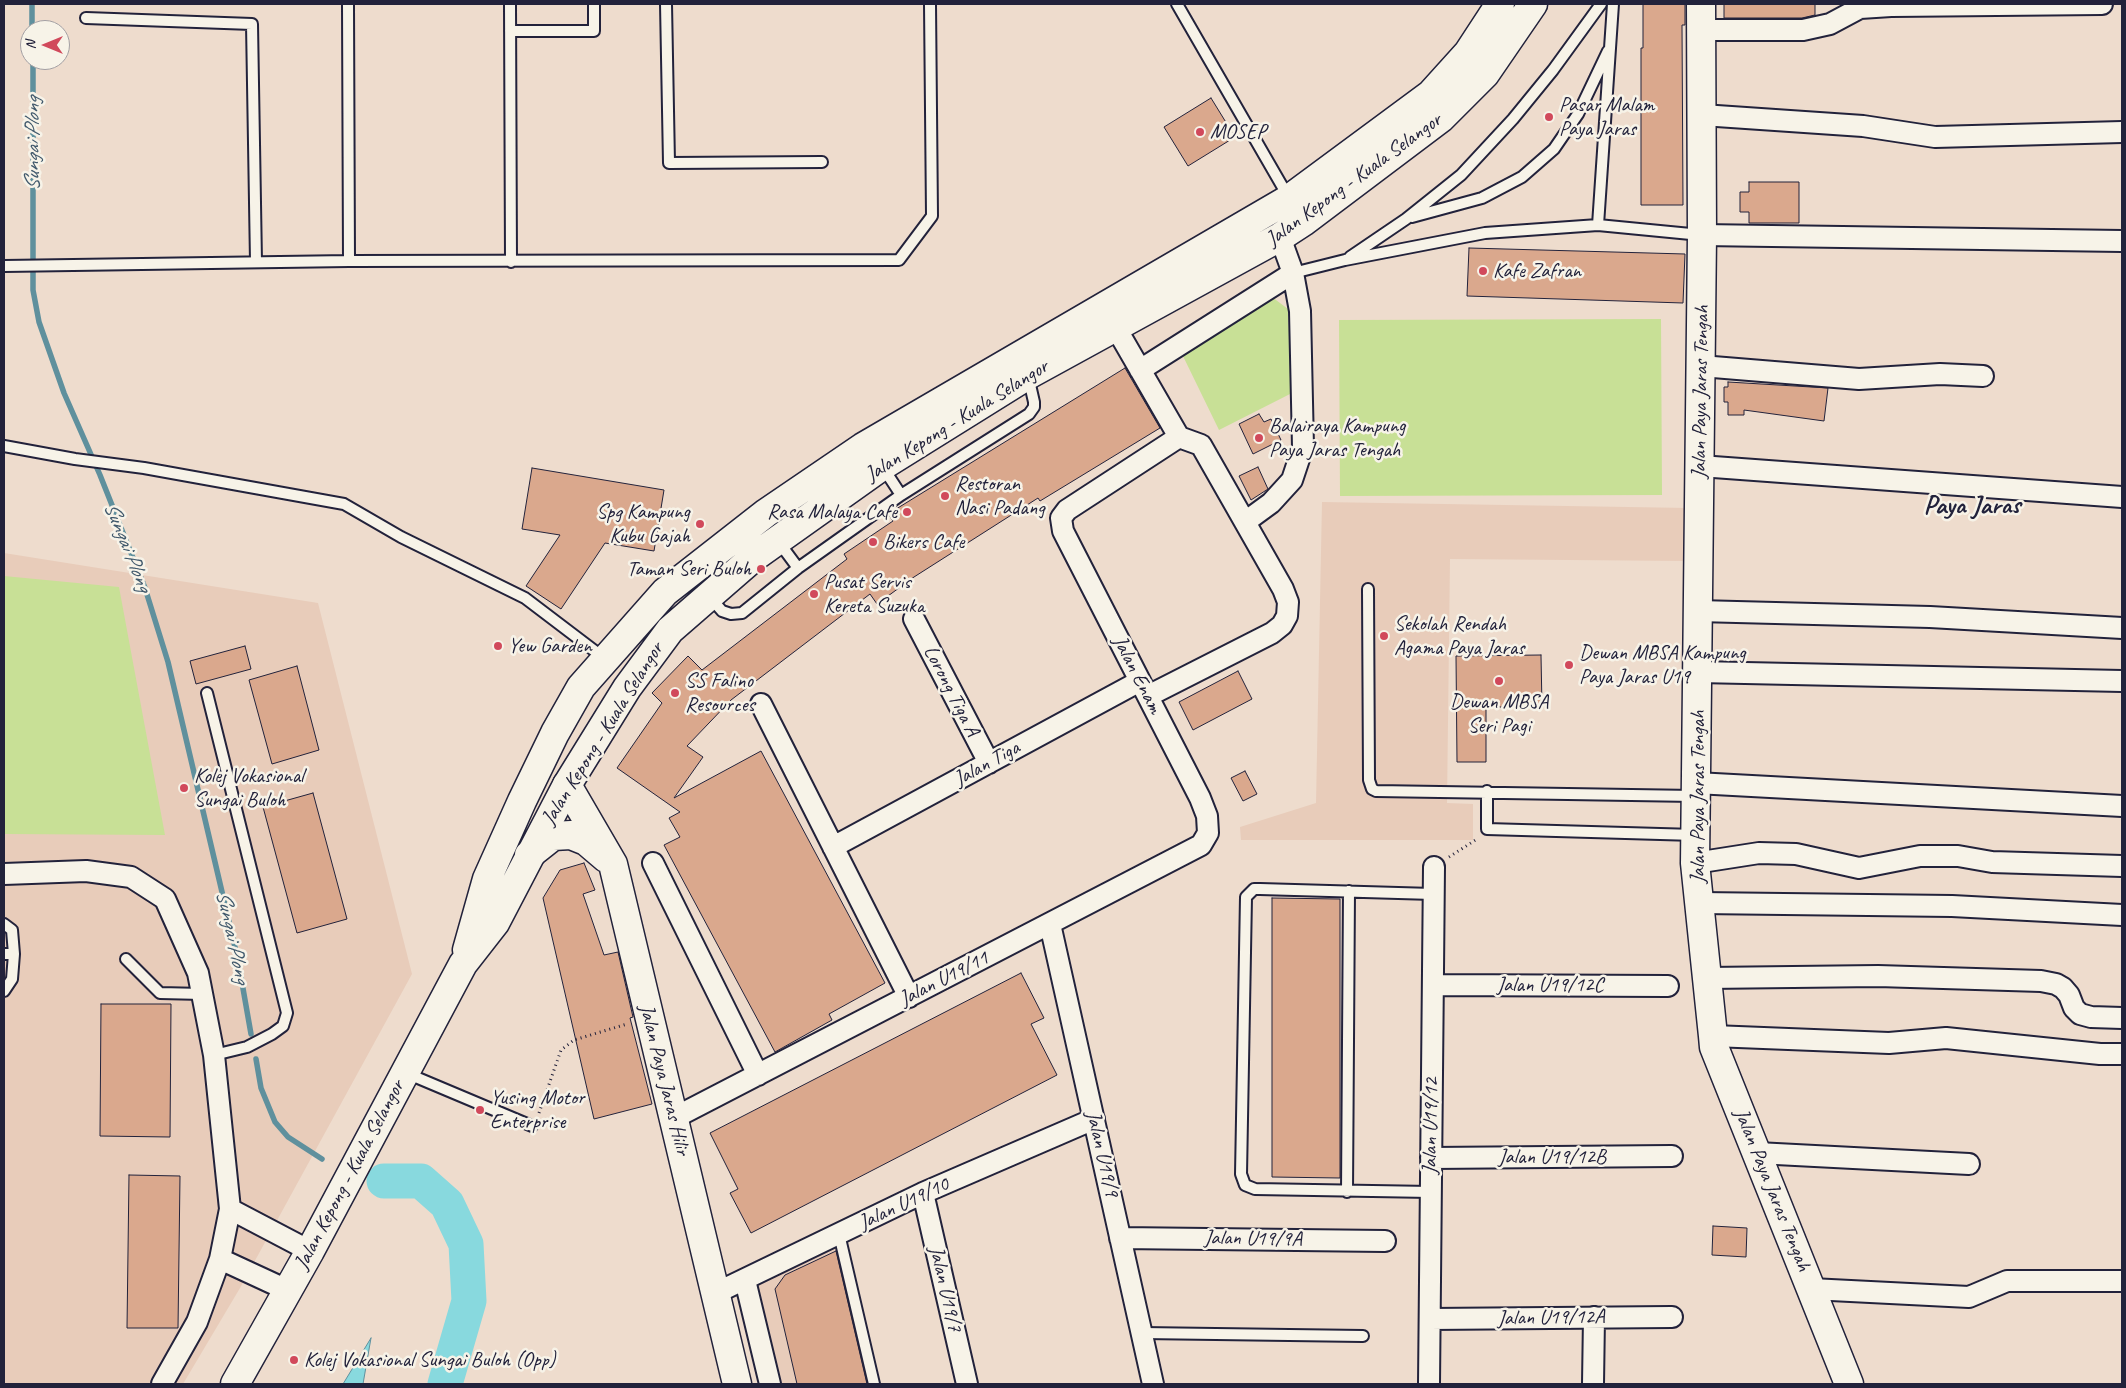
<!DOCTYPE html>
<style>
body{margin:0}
#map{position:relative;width:2126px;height:1388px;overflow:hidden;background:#eedccd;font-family:Caveat,sans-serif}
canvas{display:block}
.frame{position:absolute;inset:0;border:5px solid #22223b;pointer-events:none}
.north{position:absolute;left:20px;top:20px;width:50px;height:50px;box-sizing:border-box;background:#f7f3e8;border:1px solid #a29fa3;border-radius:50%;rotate:270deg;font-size:14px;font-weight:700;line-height:20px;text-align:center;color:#22223b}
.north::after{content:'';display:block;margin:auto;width:18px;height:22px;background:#d1495b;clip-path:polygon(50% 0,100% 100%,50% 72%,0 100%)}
</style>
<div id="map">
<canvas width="2126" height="1388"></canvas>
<div class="frame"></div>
<div class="north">N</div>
</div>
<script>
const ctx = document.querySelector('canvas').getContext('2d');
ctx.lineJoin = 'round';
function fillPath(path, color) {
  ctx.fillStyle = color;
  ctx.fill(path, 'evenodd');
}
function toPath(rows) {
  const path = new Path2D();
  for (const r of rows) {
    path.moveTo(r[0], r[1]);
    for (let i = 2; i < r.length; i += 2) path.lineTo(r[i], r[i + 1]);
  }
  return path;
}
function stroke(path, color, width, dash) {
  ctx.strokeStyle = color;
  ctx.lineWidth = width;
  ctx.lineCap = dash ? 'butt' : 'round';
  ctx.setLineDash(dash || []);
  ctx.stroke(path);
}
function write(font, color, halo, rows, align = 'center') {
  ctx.font = font + ' Caveat,sans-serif';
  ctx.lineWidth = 5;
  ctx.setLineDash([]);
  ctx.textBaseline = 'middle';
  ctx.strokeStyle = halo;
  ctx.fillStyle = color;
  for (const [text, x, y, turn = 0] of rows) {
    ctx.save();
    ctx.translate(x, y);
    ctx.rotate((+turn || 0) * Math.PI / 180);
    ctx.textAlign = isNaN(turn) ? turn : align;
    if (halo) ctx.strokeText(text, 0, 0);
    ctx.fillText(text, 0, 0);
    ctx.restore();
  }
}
const built = toPath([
 [1322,502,1689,508,1689,561,1450,559,1447,803,1473,804,1473,840,1241,840,1240,827,1316,803],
 [4,553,318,603,412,974,240,1288,183,1384,4,1384],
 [836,1244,869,1384,778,1384,754,1284]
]);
const green = toPath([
 [1272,297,1288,309,1292,393,1219,430,1181,352],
 [1661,319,1662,495,1340,496,1339,320],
 [4,576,119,587,165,835,4,834]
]);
const water = toPath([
 [371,1338,363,1384,343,1384,371,1338]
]);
const stream = toPath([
 [32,4,32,30],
 [33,60,33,290,39,322,64,393,100,475,145,588,168,662,238,960,251,1034],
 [256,1059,261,1088,275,1122,288,1137,322,1159]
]);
const river = toPath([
 [384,1181,421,1181,447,1204,466,1244,469,1301,445,1384]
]);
const building = toPath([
 [1643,4,1685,4,1685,25,1682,25,1683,205,1641,205,1641,48,1643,48,1643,4],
 [1724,4,1815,4,1815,15,1802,18,1724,18,1724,4],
 [1211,98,1235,137,1188,166,1164,127,1211,98],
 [1749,182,1799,182,1799,223,1749,223,1749,212,1740,212,1740,192,1749,192,1749,182],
 [1469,248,1685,254,1683,303,1467,296,1469,248],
 [1125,368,1160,428,1040,501,1038,498,914,577,877,604,870,594,731,700,687,746,703,757,674,798,761,751,885,983,829,1014,832,1020,775,1052,664,845,680,837,669,818,680,812,617,768,662,703,652,693,688,656,702,670,847,559,844,554,893,521,888,514,1125,368],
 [1728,382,1828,388,1824,421,1744,410,1744,415,1728,415,1728,402,1724,402,1724,387,1728,387,1728,382],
 [1259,414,1264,422,1271,419,1281,440,1253,454,1239,424,1259,414],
 [1258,467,1268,489,1251,500,1239,476,1258,467],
 [532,468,664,490,654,551,605,543,561,609,526,586,560,535,522,529,532,468],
 [245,646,251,669,196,684,190,661,245,646],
 [1541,655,1542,707,1486,707,1486,762,1457,762,1456,656,1541,655],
 [297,666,319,750,272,764,249,680,297,666],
 [1238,671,1252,699,1193,730,1179,702,1238,671],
 [1245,771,1257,794,1243,801,1231,778,1245,771],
 [313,793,347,919,297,933,263,807,313,793],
 [584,863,595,890,583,894,604,955,618,952,633,1017,630,1018,652,1104,594,1119,543,898,560,870,584,863],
 [1272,898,1340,899,1340,1178,1272,1177,1272,898],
 [1021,973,1044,1018,1031,1024,1057,1075,751,1233,730,1193,738,1189,710,1133,1021,973],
 [101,1004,171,1004,170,1137,100,1136,101,1004],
 [129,1175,180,1176,178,1328,127,1328,129,1175],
 [1713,1226,1747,1228,1746,1257,1712,1255,1713,1226],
 [836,1251,867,1384,797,1384,775,1289,785,1275,836,1251]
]);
const path = toPath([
 [1449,857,1477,839],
 [539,1113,561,1050,574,1040,627,1024]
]);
const lane = toPath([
 [348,4,349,261],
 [510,4,511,262],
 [666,4,669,163,822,162],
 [1177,4,1289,198],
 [86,18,252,24,256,262],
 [510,31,594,31,594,4],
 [1412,217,1482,198,1522,177,1554,149,1578,114,1608,51],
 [1598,225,1613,4],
 [1350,257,1406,219,1461,175,1513,119,1553,70,1601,4],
 [4,266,349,261,899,260,932,216,930,4],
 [1293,273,1345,260,1485,233,1598,225,1701,235],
 [4,446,75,459,144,468,344,504,401,537,525,598,604,658],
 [882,466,901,495],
 [778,541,798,568],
 [1368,589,1369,780,1372,789,1376,791,1695,796],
 [709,596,722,611,731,614,742,613,798,568,901,495,1029,414,1034,407,1034,402,1028,376],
 [207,693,287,1013,283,1026,272,1034,247,1047,214,1055],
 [1487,791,1487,829,1695,835],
 [4,924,12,930,14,954,4,954],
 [126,959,160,993,203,994],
 [4,991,12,979,14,954],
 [406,1073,532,1126],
 [1347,1192,1349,891],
 [1431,1192,1255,1189,1245,1185,1241,1174,1246,897,1254,889,1260,889,1433,894],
 [839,1234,874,1384],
 [1142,1333,1363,1336]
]);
const street = toPath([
 [1702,30,1803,30,1830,24,1860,8,1891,6,2102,4],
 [1702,115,1863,126,1935,137,2122,132],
 [1702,235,2122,241],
 [1116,328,1179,437,1201,445,1283,589,1288,602,1287,616,1282,625,1272,633,1148,696],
 [1701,366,1859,379,1940,374,1983,376],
 [1140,370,1293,273],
 [1700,466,2122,497],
 [1245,522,1271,503,1292,480,1303,447,1300,311,1293,273,1280,237],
 [1698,611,1930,617,2122,628],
 [914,619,989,763],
 [1698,672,2122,681],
 [761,704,909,997],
 [1696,783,2122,806],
 [833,847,1140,681],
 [653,863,758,1075],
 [1695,863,1759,853,1796,854,1859,868,1920,856,1958,856,1992,862,2122,866],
 [4,874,86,871,131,877,165,899,198,973,214,1055,230,1209,220,1259,197,1322,162,1384],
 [1700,903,1952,906,2122,915],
 [1050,924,1153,1384],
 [1707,978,1878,976,2041,981,2056,984,2063,988,2069,995,2074,1008,2080,1014,2091,1017,2122,1018],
 [1433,985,1668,986],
 [1713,1036,1889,1043,1946,1038,2100,1054,2122,1054],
 [674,1118,1201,845,1208,833,1207,816,1200,798,1063,531,1061,518,1067,510,1179,437],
 [1757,1153,1969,1164],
 [1431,1158,1672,1156],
 [923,1193,967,1384],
 [230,1209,310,1251],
 [1120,1238,1385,1241],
 [220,1259,287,1290],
 [745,1280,770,1384],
 [1811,1289,1969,1297,2007,1281,2122,1281],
 [716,1293,923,1193,1094,1119],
 [1430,1319,1672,1317],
 [1429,1384,1434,867],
 [1593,1384,1594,1317]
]);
const secondary = toPath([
 [1701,4,1702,235,1695,863,1713,1036,1714,1047,1849,1384],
 [567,785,613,864,737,1384],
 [529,855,553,836,571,835,586,841,606,858]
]);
const highway = toPath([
 [467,950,487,879,522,801,555,733,581,687,665,592,766,513,863,447,1289,199,1431,94,1468,53,1500,4],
 [235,1384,310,1251,463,964,495,923,567,785,627,688,670,630,754,557,882,466,1028,375,1280,237,1303,222,1441,118,1485,74,1533,4]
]);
const markers = [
 [1549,117,5,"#d1495b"],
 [1200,132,5,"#d1495b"],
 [1483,271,5,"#d1495b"],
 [1259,438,5,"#d1495b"],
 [945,496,5,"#d1495b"],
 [907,512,5,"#d1495b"],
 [700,524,5,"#d1495b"],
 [873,542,5,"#d1495b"],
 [761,569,5,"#d1495b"],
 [814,594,5,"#d1495b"],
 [1384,636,5,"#d1495b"],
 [498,646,5,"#d1495b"],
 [1569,665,5,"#d1495b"],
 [1499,681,5,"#d1495b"],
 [675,693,5,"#d1495b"],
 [184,788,5,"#d1495b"],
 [480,1110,5,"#d1495b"],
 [294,1360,5,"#d1495b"]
];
const poiNames = [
 ["Pasar Malam",1559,105],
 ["Paya Jaras",1559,129],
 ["MOSEP",1210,132],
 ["Kafe Zafran",1493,271],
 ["Balairaya Kampung",1269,426],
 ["Paya Jaras Tengah",1269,450],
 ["Restoran",955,484],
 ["Nasi Padang",955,508],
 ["Spg Kampung",690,512,"right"],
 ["Kubu Gajah",690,536,"right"],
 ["Rasa Malaya Cafe",897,512,"right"],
 ["Bikers Cafe",883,542],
 ["Taman Seri Buloh",751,569,"right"],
 ["Pusat Servis",824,582],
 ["Kereta Suzuka",824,606],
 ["Sekolah Rendah",1394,624],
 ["Agama Paya Jaras",1394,648],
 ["Yew Garden",508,646],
 ["Dewan MBSA Kampung",1579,653],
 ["Paya Jaras U19",1579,677],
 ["SS Falino",685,681],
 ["Resources",685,705],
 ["Dewan MBSA",1499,702,"center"],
 ["Seri Pagi",1499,726,"center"],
 ["Kolej Vokasional",194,776],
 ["Sungai Buloh",194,800],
 ["Yusing Motor",490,1098],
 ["Enterprise",490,1122],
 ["Kolej Vokasional Sungai Buloh (Opp)",304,1360]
];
const streetNames = [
 ["Jalan Kepong - Kuala Selangor",1354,180,-36],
 ["Jalan Paya Jaras Tengah",1701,392,-89],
 ["Jalan Kepong - Kuala Selangor",957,421,-32],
 ["Jalan Enam",1137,675,63],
 ["Lorong Tiga A",951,691,63],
 ["Jalan Kepong - Kuala Selangor",603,734,-58],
 ["Jalan Tiga",987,764,-29],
 ["Jalan Paya Jaras Tengah",1698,797,-90],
 ["Jalan U19/11",944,979,-27],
 ["Jalan U19/12C",1550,985],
 ["Jalan Paya Jaras Hilir",664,1080,76],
 ["Jalan U19/12",1431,1126,-89],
 ["Jalan U19/9",1102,1154,77],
 ["Jalan U19/12B",1552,1157],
 ["Jalan Kepong - Kuala Selangor",350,1175,-62],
 ["Jalan Paya Jaras Tengah",1772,1190,68],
 ["Jalan U19/10",904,1204,-25],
 ["Jalan U19/9A",1253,1239,1],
 ["Jalan U19/7",945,1289,77],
 ["Jalan U19/12A",1551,1318,-1]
];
const waterNames = [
 ["Sungai Plong",33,144,-90],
 ["Sungai Plong",127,547,68],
 ["Sungai Plong",232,937,78]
];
const districtNames = [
 ["Paya Jaras",1972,506]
];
fillPath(built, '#e8ccba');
fillPath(green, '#c8e096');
fillPath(water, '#88d9de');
stroke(water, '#5f909d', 1);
stroke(stream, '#5f909d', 5.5);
stroke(river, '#88d9de', 35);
fillPath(building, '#daa88d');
stroke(building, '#22223b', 1);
stroke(lane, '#22223b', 14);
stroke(street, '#22223b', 24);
stroke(secondary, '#22223b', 31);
stroke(highway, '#22223b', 31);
stroke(path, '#22223b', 3, [1, 4]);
stroke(lane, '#f7f3e8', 10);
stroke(street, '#f7f3e8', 20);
stroke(secondary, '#f7f3e8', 28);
stroke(highway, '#f7f3e8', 28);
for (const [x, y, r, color] of markers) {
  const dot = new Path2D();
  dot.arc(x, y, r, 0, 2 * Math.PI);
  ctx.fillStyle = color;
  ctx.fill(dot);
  stroke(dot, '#f7f3e8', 2);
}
write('21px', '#22223b', '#f7f3e8', poiNames, 'left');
write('21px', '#22223b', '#f7f3e8', streetNames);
write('italic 22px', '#41596c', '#f7f3e8', waterNames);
write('bold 26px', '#22223b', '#f7f3e8', districtNames);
</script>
